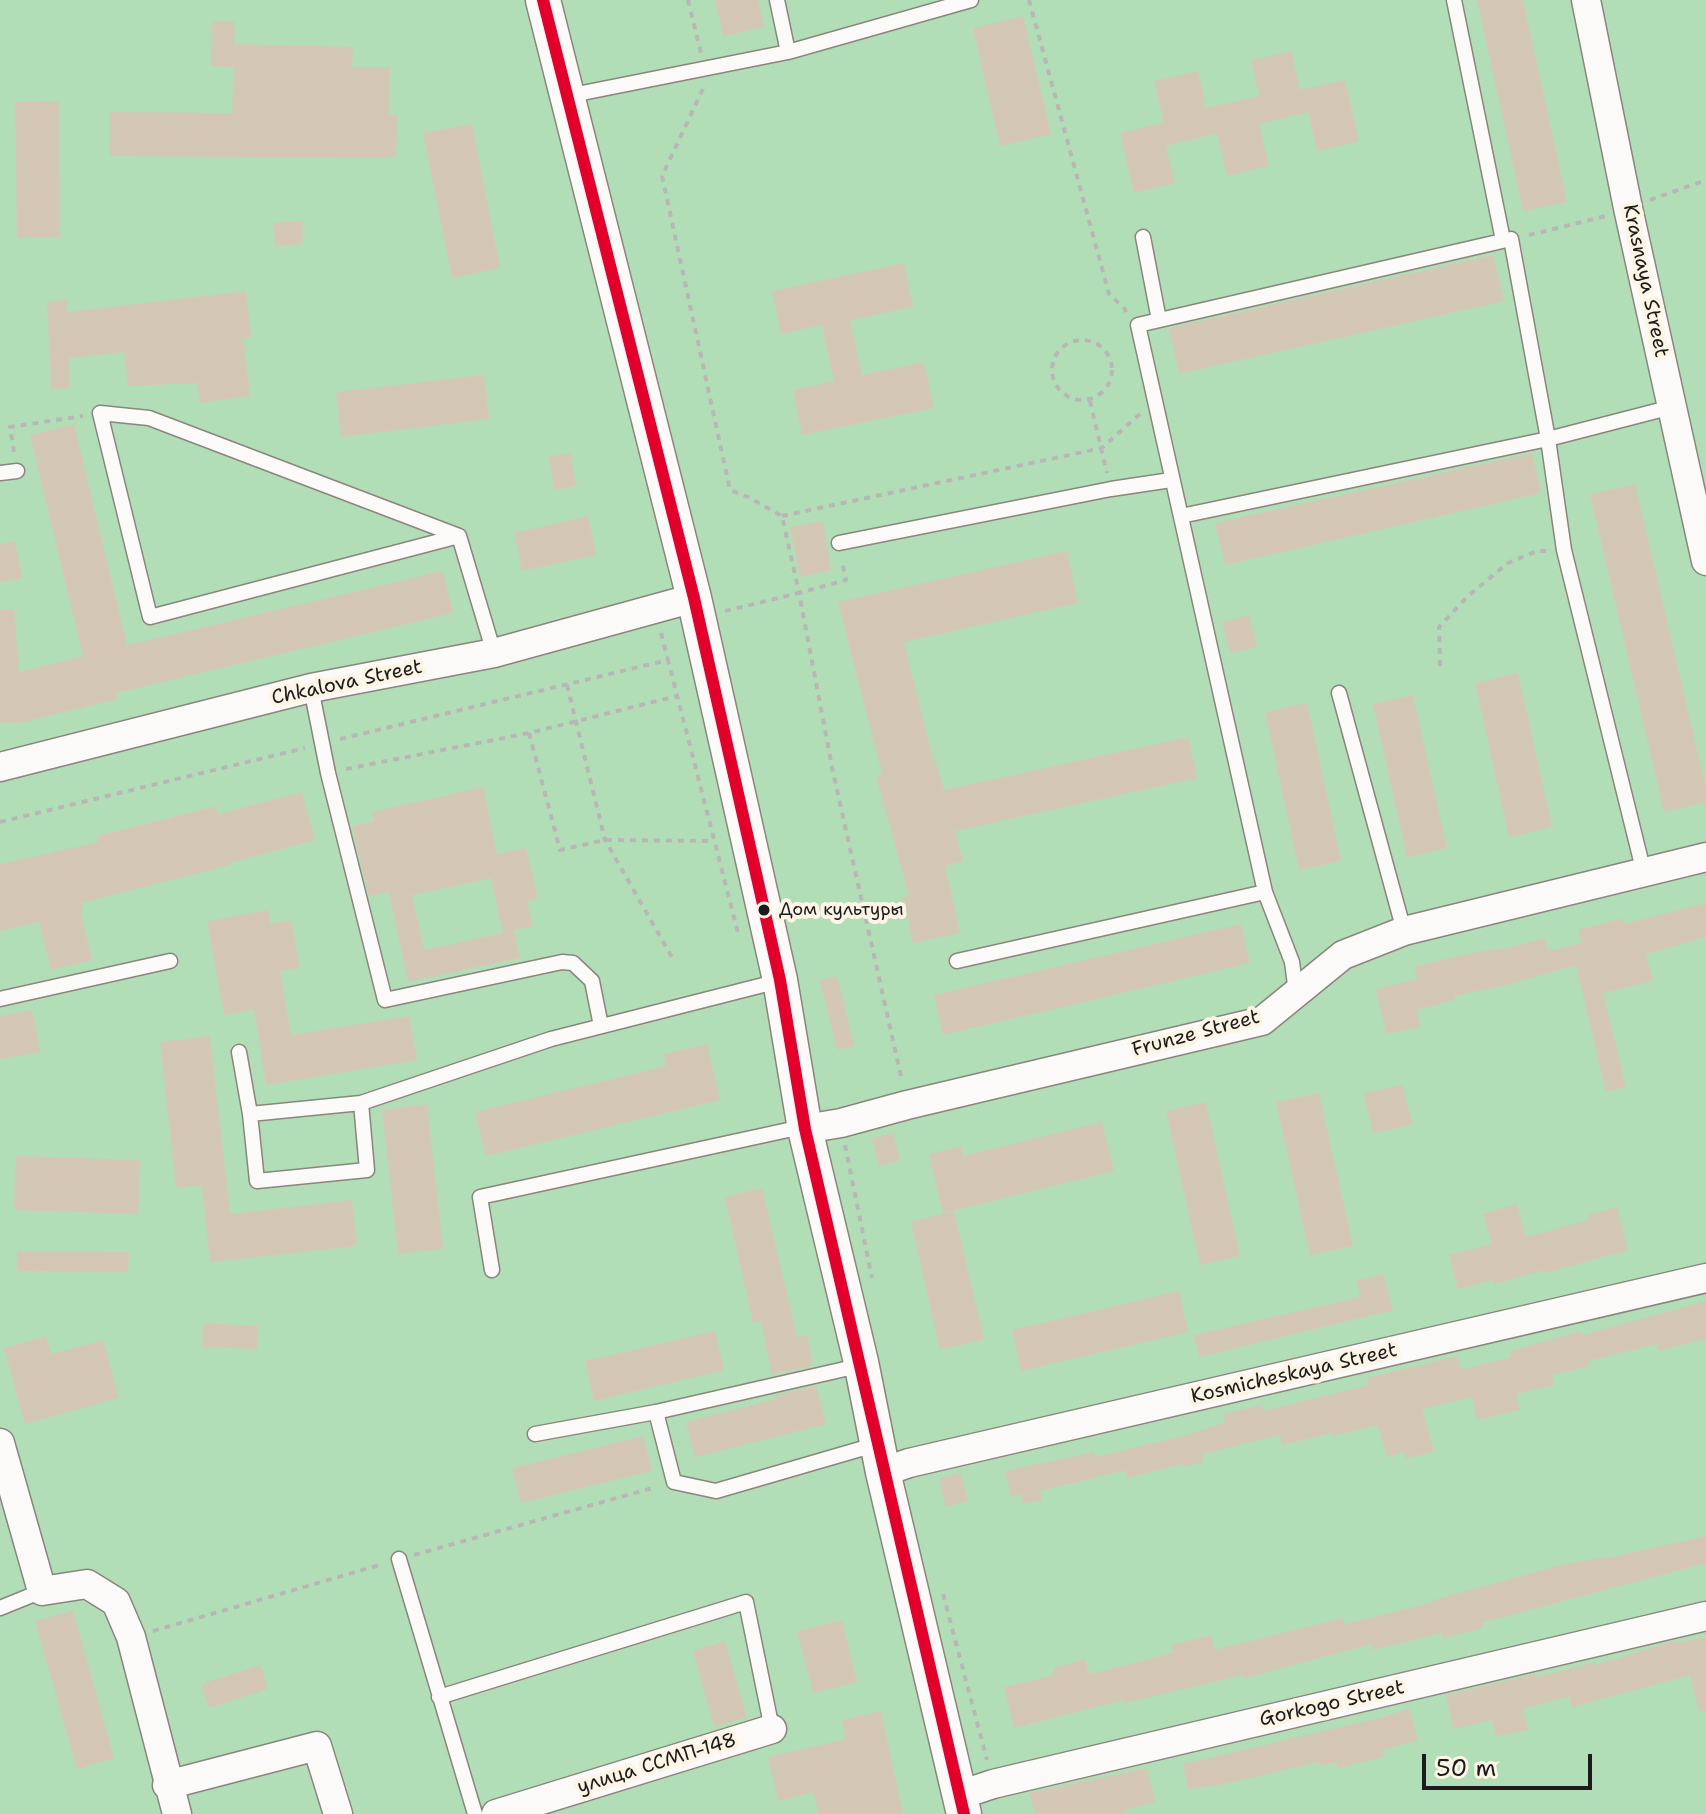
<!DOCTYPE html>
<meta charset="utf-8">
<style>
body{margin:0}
#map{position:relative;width:1706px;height:1814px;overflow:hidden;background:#eae0d2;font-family:"Shantell Sans",sans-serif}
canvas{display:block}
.scale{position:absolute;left:1422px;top:1754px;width:170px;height:36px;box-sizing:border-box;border:4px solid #1c1c1c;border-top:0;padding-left:10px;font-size:24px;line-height:28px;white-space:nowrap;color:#1c1c1c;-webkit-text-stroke:6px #fcf5e5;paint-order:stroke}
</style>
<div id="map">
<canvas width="1706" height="1814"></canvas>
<div class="scale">50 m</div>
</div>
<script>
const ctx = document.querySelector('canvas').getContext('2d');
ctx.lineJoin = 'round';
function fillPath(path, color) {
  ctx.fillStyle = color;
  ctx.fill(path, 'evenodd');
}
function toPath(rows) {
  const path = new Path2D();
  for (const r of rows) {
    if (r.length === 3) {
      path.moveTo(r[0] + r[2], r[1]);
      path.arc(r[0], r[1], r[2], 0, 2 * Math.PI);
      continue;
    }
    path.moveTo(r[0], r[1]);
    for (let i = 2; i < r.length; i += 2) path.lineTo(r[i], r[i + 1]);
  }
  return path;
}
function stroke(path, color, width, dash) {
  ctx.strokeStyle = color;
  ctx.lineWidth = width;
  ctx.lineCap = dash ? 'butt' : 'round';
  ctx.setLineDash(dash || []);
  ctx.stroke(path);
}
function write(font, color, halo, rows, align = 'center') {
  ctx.font = font + ' "Shantell Sans",sans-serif';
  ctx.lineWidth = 8;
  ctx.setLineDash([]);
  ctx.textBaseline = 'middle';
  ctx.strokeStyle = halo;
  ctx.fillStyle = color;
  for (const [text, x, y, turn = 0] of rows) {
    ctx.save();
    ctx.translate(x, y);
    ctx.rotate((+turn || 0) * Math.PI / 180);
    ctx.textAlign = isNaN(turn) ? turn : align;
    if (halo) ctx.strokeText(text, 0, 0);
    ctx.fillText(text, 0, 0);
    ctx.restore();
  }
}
const green = toPath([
 [0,0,1706,0,1706,1814,0,1814]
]);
const building = toPath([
 [715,0,758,0,764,27,723,36],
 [1477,0,1523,0,1567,202,1523,211],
 [1023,16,1051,134,1000,146,973,28],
 [212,21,235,21,234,44,353,47,352,67,390,67,389,114,397,115,396,158,110,156,110,112,232,113,234,67,211,66],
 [1291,51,1300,90,1345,80,1359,141,1317,151,1308,112,1259,124,1269,166,1227,176,1217,133,1166,146,1175,183,1134,193,1120,133,1164,122,1154,81,1198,71,1206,108,1259,96,1251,60],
 [59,101,60,237,17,238,15,102],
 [472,124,500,268,452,278,423,133],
 [302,221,303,244,275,246,273,223],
 [1493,255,1504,301,1179,374,1169,328],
 [904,263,913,307,850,320,862,375,924,362,934,408,802,435,793,390,834,381,822,325,781,334,772,291],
 [246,291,251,337,243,338,250,396,200,403,197,383,128,386,124,352,69,358,70,388,51,389,47,301,67,300,67,312],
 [484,375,489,419,341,437,336,392],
 [74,424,127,645,443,571,453,613,116,693,118,699,31,720,31,722,0,723,0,610,14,609,19,672,83,656,30,435],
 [571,453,576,486,554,490,549,456],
 [1532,453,1541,493,1225,565,1215,523],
 [1635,484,1706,788,1706,802,1664,812,1590,494],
 [588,516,596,555,522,571,514,533],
 [823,521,831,570,800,577,790,527],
 [15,541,22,578,0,582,0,544],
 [1067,551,1078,603,904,642,933,760,935,759,944,790,1188,737,1197,778,955,831,963,861,945,866,960,933,913,943,903,897,909,896,876,776,882,774,838,602],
 [1249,615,1257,647,1230,653,1222,622],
 [1518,673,1552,827,1509,837,1475,683],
 [1413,695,1447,848,1407,857,1373,704],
 [1307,703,1341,861,1299,870,1265,712],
 [483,787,497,854,526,848,538,898,527,901,533,926,514,930,520,958,408,982,389,892,369,896,352,826,374,821,372,812],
 [491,878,503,933,424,950,412,895],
 [302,792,315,840,230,863,230,865,81,903,83,913,81,913,92,960,51,970,39,922,0,931,0,864,98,842,97,836,216,806,218,814],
 [1706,903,1706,937,1646,954,1653,981,1603,993,1626,1087,1606,1092,1576,965,1507,985,1454,996,1455,1000,1417,1010,1420,1027,1386,1034,1376,989,1418,979,1414,967,1444,959,1499,948,1500,950,1545,938,1548,951,1581,943,1578,930,1623,918,1624,924],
 [268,910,270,924,291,920,300,968,280,971,291,1035,409,1016,417,1060,266,1085,254,1010,224,1015,207,921],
 [1241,924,1250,963,943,1035,934,995],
 [837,976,854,1046,837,1050,820,980],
 [32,1010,40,1052,0,1059,0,1016],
 [210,1036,230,1214,352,1200,357,1246,210,1262,202,1185,176,1188,160,1042],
 [707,1044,720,1100,486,1156,475,1112,666,1066,663,1054],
 [1403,1085,1412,1125,1373,1133,1364,1093],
 [1319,1093,1353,1246,1310,1255,1276,1102],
 [1206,1102,1240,1256,1200,1265,1166,1111],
 [427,1104,443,1249,398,1254,382,1110],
 [1102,1122,1114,1171,943,1213,929,1154,961,1146,963,1156],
 [893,1133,900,1160,879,1166,872,1138],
 [16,1156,140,1160,138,1214,14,1210],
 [762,1188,797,1337,807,1335,812,1362,811,1366,772,1375,761,1321,753,1323,725,1197],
 [1517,1204,1526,1237,1588,1220,1587,1215,1617,1207,1628,1250,1545,1273,1545,1270,1494,1284,1493,1280,1458,1289,1449,1255,1492,1244,1483,1214],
 [954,1211,984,1339,940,1350,911,1222],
 [17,1251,129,1252,128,1272,17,1271],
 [1383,1274,1393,1310,1199,1357,1194,1335,1361,1297,1356,1281],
 [1179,1291,1188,1332,1021,1371,1012,1330],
 [1706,1301,1706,1339,1658,1351,1657,1344,1588,1361,1590,1366,1552,1375,1554,1385,1516,1394,1520,1410,1477,1420,1472,1397,1422,1409,1434,1451,1406,1459,1404,1452,1387,1457,1378,1425,1333,1436,1332,1433,1282,1445,1280,1435,1202,1454,1204,1462,1182,1467,1182,1464,1127,1478,1126,1470,1040,1491,1042,1500,1023,1504,1021,1494,1011,1496,1005,1471,1094,1452,1095,1457,1175,1438,1225,1423,1223,1414,1261,1405,1263,1411,1369,1385,1367,1378,1457,1356,1461,1370,1511,1357,1510,1351,1553,1339,1581,1331,1582,1335],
 [203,1323,258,1326,257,1349,202,1347],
 [715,1331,724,1370,594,1401,585,1361],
 [46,1336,51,1354,103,1340,119,1398,25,1424,4,1348],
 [816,1386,826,1424,695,1457,686,1422,776,1399,775,1395],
 [643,1436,652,1471,521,1503,512,1468],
 [961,1473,968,1501,946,1507,939,1478],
 [1706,1536,1706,1563,1481,1623,1483,1628,1443,1638,1442,1633,1373,1650,1372,1644,1244,1678,1243,1675,1124,1703,1123,1700,1014,1728,1004,1687,1054,1675,1053,1668,1085,1659,1089,1674,1173,1653,1171,1645,1211,1635,1214,1650,1343,1618,1344,1624,1434,1602,1433,1600,1565,1564,1603,1557,1603,1559],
 [73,1610,114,1758,77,1769,35,1621],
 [842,1620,857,1682,813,1693,797,1631],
 [1706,1637,1706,1710,1699,1711,1690,1675,1572,1707,1569,1696,1523,1709,1528,1730,1496,1736,1492,1720,1453,1729,1446,1695,1535,1674,1536,1677,1595,1662,1595,1665,1674,1641,1674,1643],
 [725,1641,747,1717,714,1727,693,1651],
 [260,1665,268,1689,209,1708,201,1684],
 [1409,1708,1418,1740,1383,1750,1384,1757,1338,1768,1336,1762,1320,1766,1319,1762,1219,1785,1188,1789,1183,1764,1387,1716],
 [881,1711,903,1814,818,1814,814,1792,778,1801,768,1757,846,1739,842,1720],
 [1147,1768,1155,1802,1124,1810,1124,1814,1035,1814,1029,1793]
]);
const path = toPath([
 [688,0,701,53],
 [1029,0,1109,294,1125,309,1126,314],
 [703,89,662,176,730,490,748,497,782,516,799,593,846,580,842,561],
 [1650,200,1706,180],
 [1529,235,1606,216],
 [1082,370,30],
 [1090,401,1107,473],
 [14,452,10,427,83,416],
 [782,516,1102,448,1140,414],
 [725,611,799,593,833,772,902,1081],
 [661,633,668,660],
 [1440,666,1439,627,1468,596,1508,563,1537,551,1546,551],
 [567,685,605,840,673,959],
 [529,733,560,850,605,840,712,841],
 [340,739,668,660,738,933],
 [346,769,529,733,677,696],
 [0,822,305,748],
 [845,1145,872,1278],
 [414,1555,656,1487],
 [943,1594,987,1760],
 [153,1631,383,1564]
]);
const service = toPath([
 [777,0,788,52],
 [1454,0,1503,240],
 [567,96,788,52,971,0],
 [1143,237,1159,320],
 [100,413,149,418,459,536,150,617,100,413],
 [0,473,17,471],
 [1181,516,1548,439,1672,407],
 [459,536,494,653],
 [839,543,1111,489,1171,480],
 [311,688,328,773,385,1000,562,962,573,963,592,981,601,1026],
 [1339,693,1404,931],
 [957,961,1265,892],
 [1296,992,1292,962,1265,892,1138,325,1511,239,1548,439,1564,550,1644,873],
 [0,999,170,961],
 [239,1052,250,1114,257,1181,367,1170,361,1103],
 [250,1114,361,1103,551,1039,779,981],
 [492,1270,480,1197,788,1130,805,1129],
 [656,1412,674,1482,716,1491,864,1448,878,1452],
 [535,1434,656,1412,845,1369,861,1362],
 [399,1559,475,1814],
 [0,1608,42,1591],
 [439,1697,746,1602,772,1729]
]);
const minor = toPath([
 [1586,0,1628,208,1706,561],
 [0,767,311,688,494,653,694,598],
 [805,1129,841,1123,907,1105,1262,1021,1343,955,1404,931,1706,857],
 [0,1443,42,1591,87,1584,116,1602,131,1637,177,1814],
 [883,1472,909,1463,1706,1278],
 [167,1785,317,1746,338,1814],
 [960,1795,993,1784,1706,1616],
 [496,1814,772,1729]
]);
const tertiary = toPath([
 [543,0,694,598,780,980,805,1129,861,1362,883,1472,964,1814]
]);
const bus1 = toPath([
 [543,0,694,598,780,980,805,1129,964,1814]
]);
const markers = [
 [764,910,7,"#1c1c1c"]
];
const busNames = [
 ["Дом культуры",779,910]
];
const streetNames = [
 ["Krasnaya Street",1645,281,78],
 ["Chkalova Street",347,683,-12],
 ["Frunze Street",1196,1034,-15],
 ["Kosmicheskaya Street",1294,1374,-13],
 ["Gorkogo Street",1332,1704,-13],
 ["улица ССМП-148",657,1764,-17]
];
fillPath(green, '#b2deb7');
fillPath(building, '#d5c7b6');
stroke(service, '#8a857d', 17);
stroke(minor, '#8a857d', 31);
stroke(tertiary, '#8a857d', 37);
stroke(path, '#b9b7b5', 4, [6, 6]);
stroke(service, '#fcfaf8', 14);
stroke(minor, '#fcfaf8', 28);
stroke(tertiary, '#fcfaf8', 34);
stroke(bus1, '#e4002b', 12);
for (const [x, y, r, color] of markers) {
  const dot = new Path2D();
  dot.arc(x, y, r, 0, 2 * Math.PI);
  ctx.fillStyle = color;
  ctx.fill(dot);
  stroke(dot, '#fcf5e5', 3);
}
write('18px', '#1c1c1c', '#fcf5e5', busNames, 'left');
write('20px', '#1c1c1c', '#fcf5e5', streetNames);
</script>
